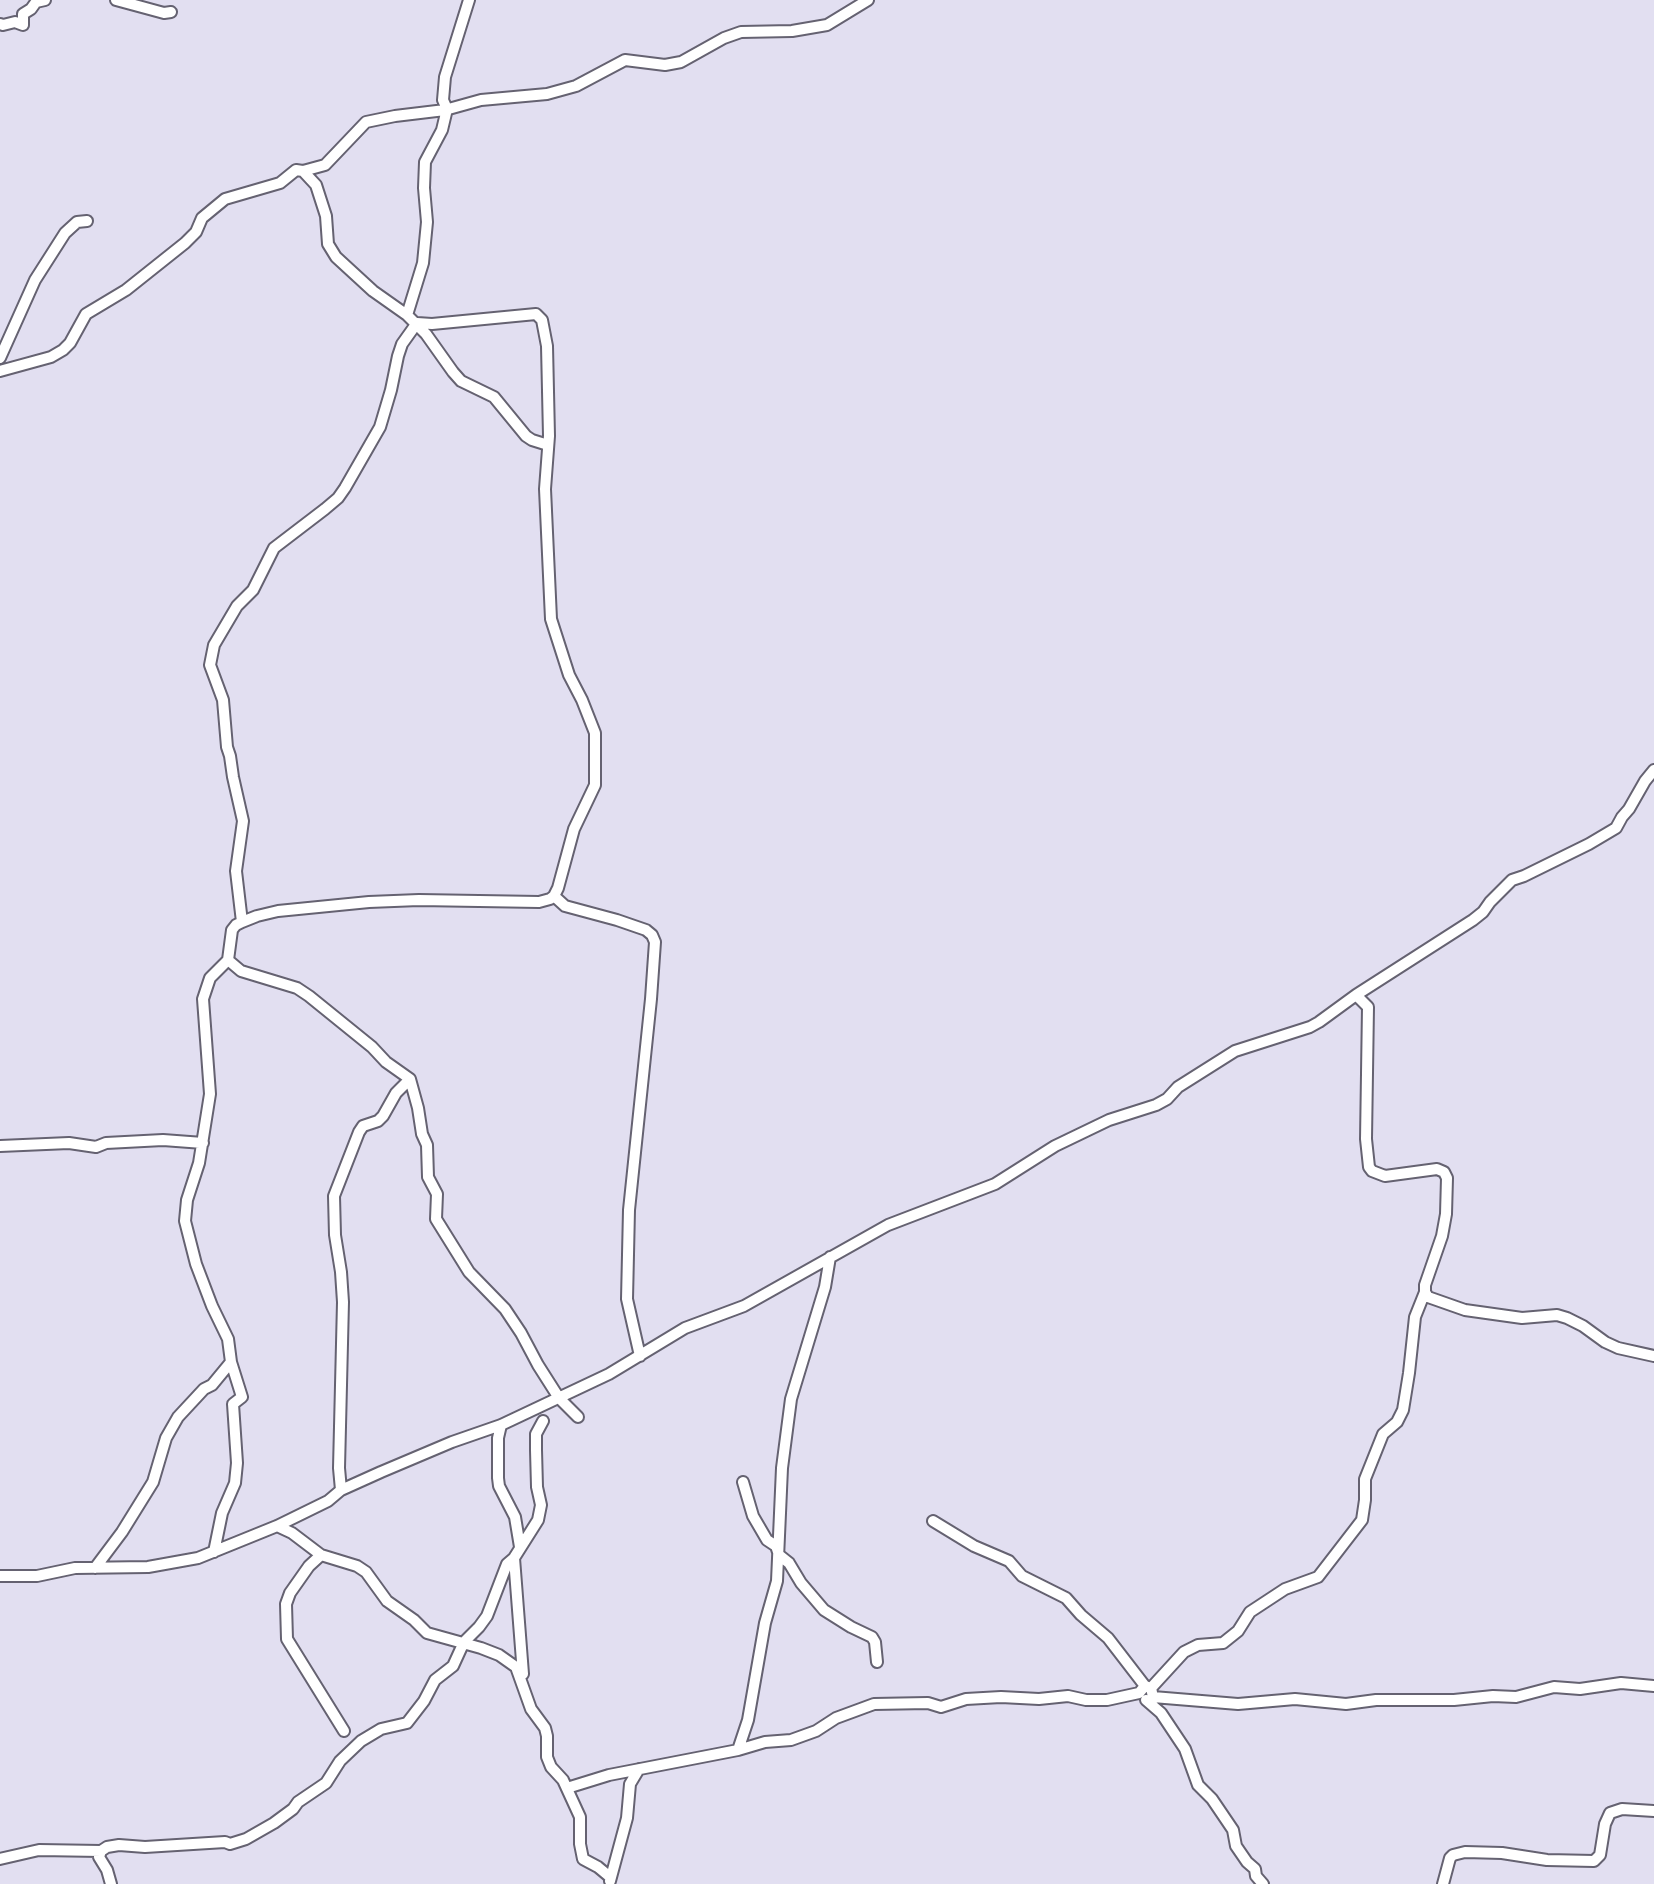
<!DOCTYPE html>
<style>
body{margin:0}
canvas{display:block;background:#e2dff1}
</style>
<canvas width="1654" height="1884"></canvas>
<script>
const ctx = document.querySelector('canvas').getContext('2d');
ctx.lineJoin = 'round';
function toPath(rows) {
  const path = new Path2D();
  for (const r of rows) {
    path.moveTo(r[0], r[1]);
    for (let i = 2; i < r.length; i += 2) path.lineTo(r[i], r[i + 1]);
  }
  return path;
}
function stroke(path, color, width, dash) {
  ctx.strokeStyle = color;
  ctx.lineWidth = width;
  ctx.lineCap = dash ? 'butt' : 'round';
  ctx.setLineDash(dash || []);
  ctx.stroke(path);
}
const minor = toPath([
 [116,0,164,13,171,12],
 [469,0,445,77,443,100,447,109,442,130,425,162,424,188,427,222,423,263,407,315,426,334,453,372,461,381,494,397,526,436,532,440,548,445],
 [0,24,3,25,15,22,23,25,23,14,31,9,36,2,45,0],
 [303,171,316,185,326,216,328,244,336,257,373,291,407,315],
 [0,358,35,280,65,233,77,222,87,221],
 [0,371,51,357,63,350,70,343,86,314,126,290,185,243,196,232,202,218,225,199,280,183,296,170,303,171,325,165,366,122,395,116,445,110,481,100,547,94,576,86,625,60,665,65,681,62,724,38,741,32,792,31,827,25,868,0],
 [554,896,565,906,617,920,646,930,652,935,655,942,651,999,629,1210,627,1299,640,1356],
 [228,960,241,971,297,988,309,996,372,1047,386,1062,410,1079,418,1108,422,1134,427,1145,428,1177,437,1194,436,1219,469,1272,505,1309,521,1333,538,1365,559,1398,578,1417],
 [1356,995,1368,1007,1366,1139,1369,1167,1372,1171,1385,1176,1437,1169,1444,1172,1447,1178,1446,1214,1442,1236,1425,1285,1425,1292,1428,1297,1465,1310,1522,1318,1557,1315,1567,1318,1583,1326,1605,1342,1618,1348,1654,1356],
 [0,1146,69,1143,96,1147,106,1143,163,1140,203,1143],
 [501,1425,498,1438,498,1478,499,1486,515,1517,520,1547],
 [743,1482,753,1516,767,1540,776,1546,779,1555,789,1563,801,1583,824,1610,851,1627,872,1637,875,1642,877,1662],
 [341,1490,339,1468,343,1302,341,1272,335,1235,334,1196,359,1132,363,1126,378,1121,383,1116,396,1093,410,1079],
 [933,1521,974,1546,1009,1561,1022,1576,1066,1598,1081,1615,1108,1638,1145,1686],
 [277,1526,292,1533,321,1555,357,1566,366,1572,387,1601,414,1620,427,1633,481,1648,499,1655,516,1667,531,1709,545,1728,547,1736,547,1757,551,1767,563,1780,580,1817,580,1844,583,1859,598,1867,610,1877],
 [214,1552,222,1513,235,1483,237,1463,233,1404,242,1397,231,1362,228,1339,212,1306,196,1264,185,1221,187,1200,199,1163,210,1094,203,999,210,978,228,960,232,930,236,925,242,922,257,916,278,911,369,902,419,900,539,902,550,899,554,896,558,888,574,829,595,785,595,733,582,700,569,675,551,619,545,489,549,436,547,346,542,320,536,314,432,324,417,323,402,344,398,356,391,390,380,427,345,488,338,498,325,509,274,548,253,590,237,606,214,645,210,665,223,700,227,747,230,756,233,777,243,821,236,871,242,922],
 [321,1555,309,1566,290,1593,286,1604,287,1639,344,1731],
 [514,1558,523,1674],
 [95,1568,122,1532,153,1482,166,1438,178,1417,204,1389,212,1385,231,1362],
 [0,1576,37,1576,75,1568,148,1567,198,1558,277,1526,328,1501,341,1490,381,1472,452,1442,501,1425,609,1374,685,1328,744,1306,888,1225,995,1184,1055,1146,1109,1120,1156,1105,1167,1099,1178,1087,1235,1051,1310,1027,1319,1022,1356,995,1473,920,1483,912,1490,902,1512,880,1524,876,1589,844,1616,828,1622,817,1629,809,1645,781,1654,770],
 [1151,1688,1153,1697,1238,1704,1295,1699,1346,1704,1376,1700,1454,1700,1493,1696,1516,1697,1554,1687,1580,1689,1621,1683,1654,1686],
 [1146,1700,1161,1713,1185,1749,1198,1785,1212,1799,1233,1830,1236,1846,1247,1862,1255,1869,1256,1876,1263,1884],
 [738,1750,748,1720,765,1623,777,1581,782,1468,791,1399,825,1287,830,1257],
 [567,1788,609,1775,738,1750,765,1742,791,1740,816,1731,836,1718,874,1704,928,1703,941,1707,966,1699,1001,1697,1039,1699,1068,1696,1086,1700,1107,1700,1139,1693,1145,1686,1151,1688,1184,1652,1198,1645,1223,1643,1238,1631,1250,1612,1285,1589,1318,1577,1362,1520,1365,1500,1365,1479,1383,1434,1397,1422,1403,1410,1409,1373,1415,1317,1425,1292],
 [101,1851,99,1857,107,1870,111,1884],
 [0,1859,39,1850,101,1851,107,1847,119,1845,145,1847,225,1842,230,1844,246,1839,274,1823,293,1809,298,1802,326,1783,340,1761,361,1741,381,1729,407,1723,424,1701,435,1680,453,1666,464,1642,479,1627,487,1616,507,1564,514,1558,538,1520,541,1505,537,1487,536,1450,536,1434,543,1421],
 [610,1881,627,1818,630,1784,639,1769],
 [1443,1884,1450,1858,1453,1855,1465,1852,1502,1853,1547,1860,1594,1861,1600,1855,1605,1824,1610,1813,1622,1809,1654,1811]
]);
stroke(minor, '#656271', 14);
stroke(minor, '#fff', 10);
</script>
